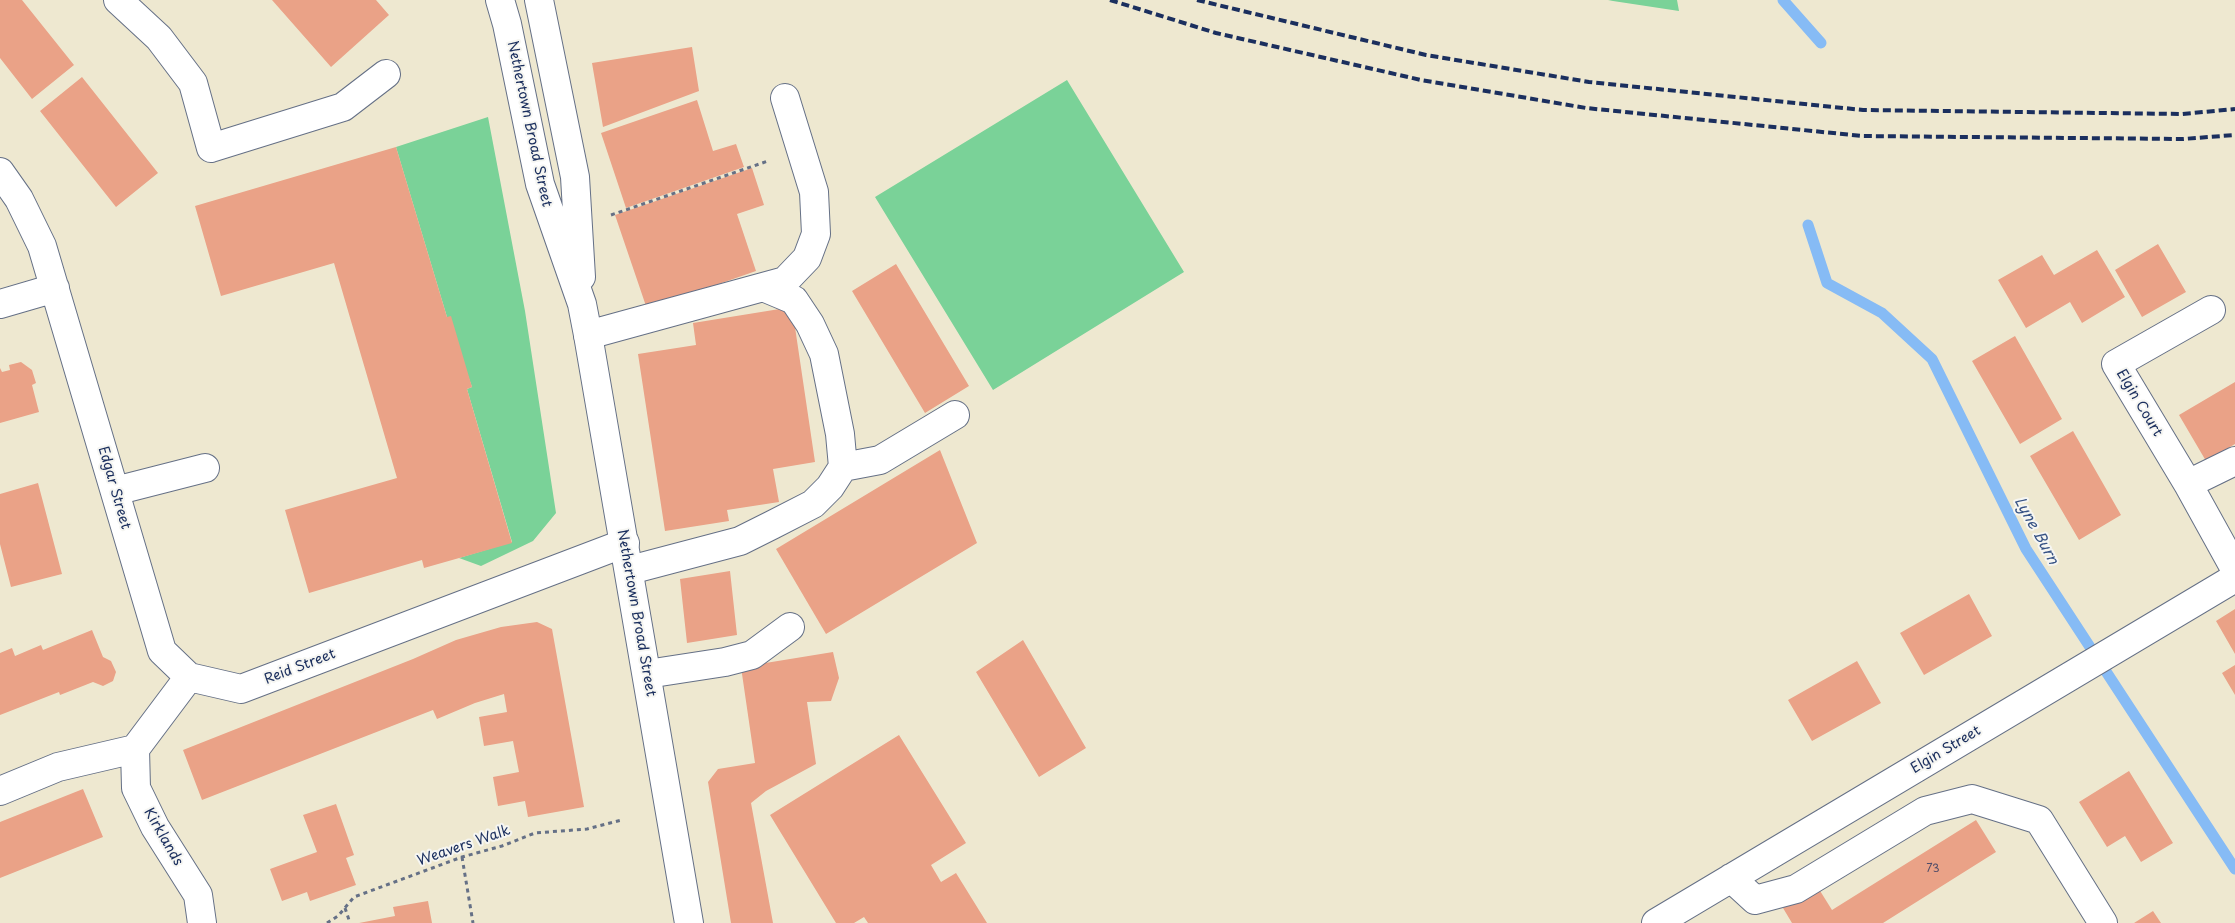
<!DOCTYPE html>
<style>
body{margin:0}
canvas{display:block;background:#eee8d0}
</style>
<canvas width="2235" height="923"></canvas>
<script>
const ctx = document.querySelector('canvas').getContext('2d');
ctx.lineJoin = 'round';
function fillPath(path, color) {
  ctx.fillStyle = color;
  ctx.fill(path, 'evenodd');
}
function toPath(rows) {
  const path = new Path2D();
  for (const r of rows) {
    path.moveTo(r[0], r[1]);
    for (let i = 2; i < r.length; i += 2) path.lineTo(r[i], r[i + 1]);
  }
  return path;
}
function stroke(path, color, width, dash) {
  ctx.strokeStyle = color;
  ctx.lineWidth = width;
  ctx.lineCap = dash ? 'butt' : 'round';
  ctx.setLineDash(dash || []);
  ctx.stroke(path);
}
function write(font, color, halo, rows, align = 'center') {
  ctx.font = font + ' "Playpen Sans",sans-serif';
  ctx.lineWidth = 4;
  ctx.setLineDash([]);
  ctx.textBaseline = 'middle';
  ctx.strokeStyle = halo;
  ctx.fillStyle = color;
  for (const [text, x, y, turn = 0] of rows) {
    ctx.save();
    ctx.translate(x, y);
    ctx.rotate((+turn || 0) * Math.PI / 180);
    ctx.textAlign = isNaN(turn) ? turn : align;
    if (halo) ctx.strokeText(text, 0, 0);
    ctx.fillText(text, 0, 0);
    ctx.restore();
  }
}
const green = toPath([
 [1608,0,1677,0,1679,11,1613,1],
 [1067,80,1184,272,993,390,875,197],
 [488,117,525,311,556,513,533,541,481,566,459,558,512,542,467,389,472,387,447,317,396,147]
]);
const stream = toPath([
 [1783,0,1821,43],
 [1808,225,1827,283,1882,313,1932,359,2026,549,2235,869]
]);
const building = toPath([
 [0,0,22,0,74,65,32,99,0,58],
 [272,0,376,0,389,15,331,67],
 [692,47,699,91,603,127,592,63],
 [82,77,158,173,116,207,40,111],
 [697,100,713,151,736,144,744,167,626,208,601,133],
 [396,147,447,317,451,316,472,387,467,389,512,543,424,568,422,560,309,593,285,510,397,478,334,263,221,296,195,206],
 [752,168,764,205,737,214,756,271,647,309,615,215],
 [2158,244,2186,292,2142,317,2115,270],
 [2097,250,2125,297,2082,323,2070,302,2026,328,1998,280,2042,255,2054,275],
 [896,264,969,386,925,413,852,291],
 [792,307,815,462,773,469,779,502,727,510,729,521,665,531,638,354,696,345,693,323],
 [2015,336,2062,419,2020,444,1972,361],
 [21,362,32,370,36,383,32,385,39,412,0,423,0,368,2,372,10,370,9,365],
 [2235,382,2235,444,2206,461,2179,415],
 [2073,431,2121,515,2079,540,2030,456],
 [940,450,977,543,826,634,776,549],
 [38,483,62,574,11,587,0,544,0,494],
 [730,571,737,635,687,643,680,579],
 [1969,594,1992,636,1924,675,1900,633],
 [2235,609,2235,654,2216,621],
 [537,622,552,629,584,807,528,817,525,801,498,806,493,777,519,772,513,741,484,746,479,717,507,712,504,694,475,703,437,719,433,710,202,800,183,750,413,659,456,640,501,627],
 [92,630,103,657,111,661,116,672,113,681,103,686,93,682,60,695,59,692,0,715,0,653,12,648,15,656,41,645,43,650],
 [1023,640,1086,748,1039,777,976,672],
 [833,652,839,678,831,701,807,702,816,764,766,791,751,803,773,923,731,923,708,782,718,769,755,763,741,667],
 [1857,661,1881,703,1812,741,1788,700],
 [2235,665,2235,695,2222,673],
 [899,735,966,843,931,865,941,882,956,873,987,923,868,923,864,917,854,923,836,923,770,815],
 [2129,771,2173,843,2141,862,2125,836,2107,847,2079,802],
 [83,789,103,837,0,878,0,822],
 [336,804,354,855,346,858,356,885,310,901,307,892,282,901,270,869,317,852,303,815],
 [1976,820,1996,852,1883,923,1792,923,1783,908,1817,886,1832,910],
 [428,901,432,923,359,923,395,916,393,907],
 [2153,911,2161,923,2134,923]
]);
const path = toPath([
 [611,215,768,161],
 [462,857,473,923],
 [345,908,350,923],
 [327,923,338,916,354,897,462,857,502,846,535,833,587,829,622,820]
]);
const minor = toPath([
 [118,0,159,38,193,83,211,148,343,107,386,74],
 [0,172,19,199,42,246,162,651,189,677],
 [0,304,55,288],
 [2211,310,2116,364,2188,484,2235,569],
 [588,335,785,281,807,258,816,234,814,192,785,98],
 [843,467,880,460,955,415],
 [2188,484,2235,461],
 [115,491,205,468],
 [630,570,740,541,772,525,813,504,830,487,843,467,840,434,824,354,810,324,794,300,763,287],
 [647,674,725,662,752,655,790,627],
 [135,749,136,788,155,827,198,895,202,923],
 [0,791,58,767,135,749,189,677,241,689,625,543],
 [1731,878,1755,900,1796,889,1925,811,1972,799,2039,820,2103,923],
 [1656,923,2235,578]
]);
const major = toPath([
 [500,0,507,24,540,184,582,304,588,335,689,923],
 [539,0,575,177,581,277]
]);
const rail = toPath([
 [1110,0,1216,33,1421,80,1586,108,1862,136,2183,139,2235,135],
 [1197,0,1426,55,1589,82,1863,110,2182,114,2235,109]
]);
const numberNames = [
 ["73",1933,869]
];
const streetNames = [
 ["Nethertown Broad Street",529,124,78],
 ["Elgin Court",2139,403,59],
 ["Edgar Street",114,488,74],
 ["Nethertown Broad Street",636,613,80],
 ["Reid Street",300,667,-21],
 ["Elgin Street",1946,750,-31],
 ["Kirklands",163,837,60],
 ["Weavers Walk",464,846,-19]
];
const waterNames = [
 ["Lyne Burn",2036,531,61]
];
fillPath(green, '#7ad298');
stroke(stream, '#86bbf5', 11);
fillPath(building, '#eaa287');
stroke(minor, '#657086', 30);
stroke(major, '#657086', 30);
stroke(path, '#657086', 3, [4, 4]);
stroke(minor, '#fff', 28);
stroke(major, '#fff', 28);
stroke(rail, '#1b2f5e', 4, [8, 4]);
write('11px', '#4f4c68', null, numberNames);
write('14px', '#1b2f5e', '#f6f6f2', streetNames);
write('italic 15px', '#365284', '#f6f6f2', waterNames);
</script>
